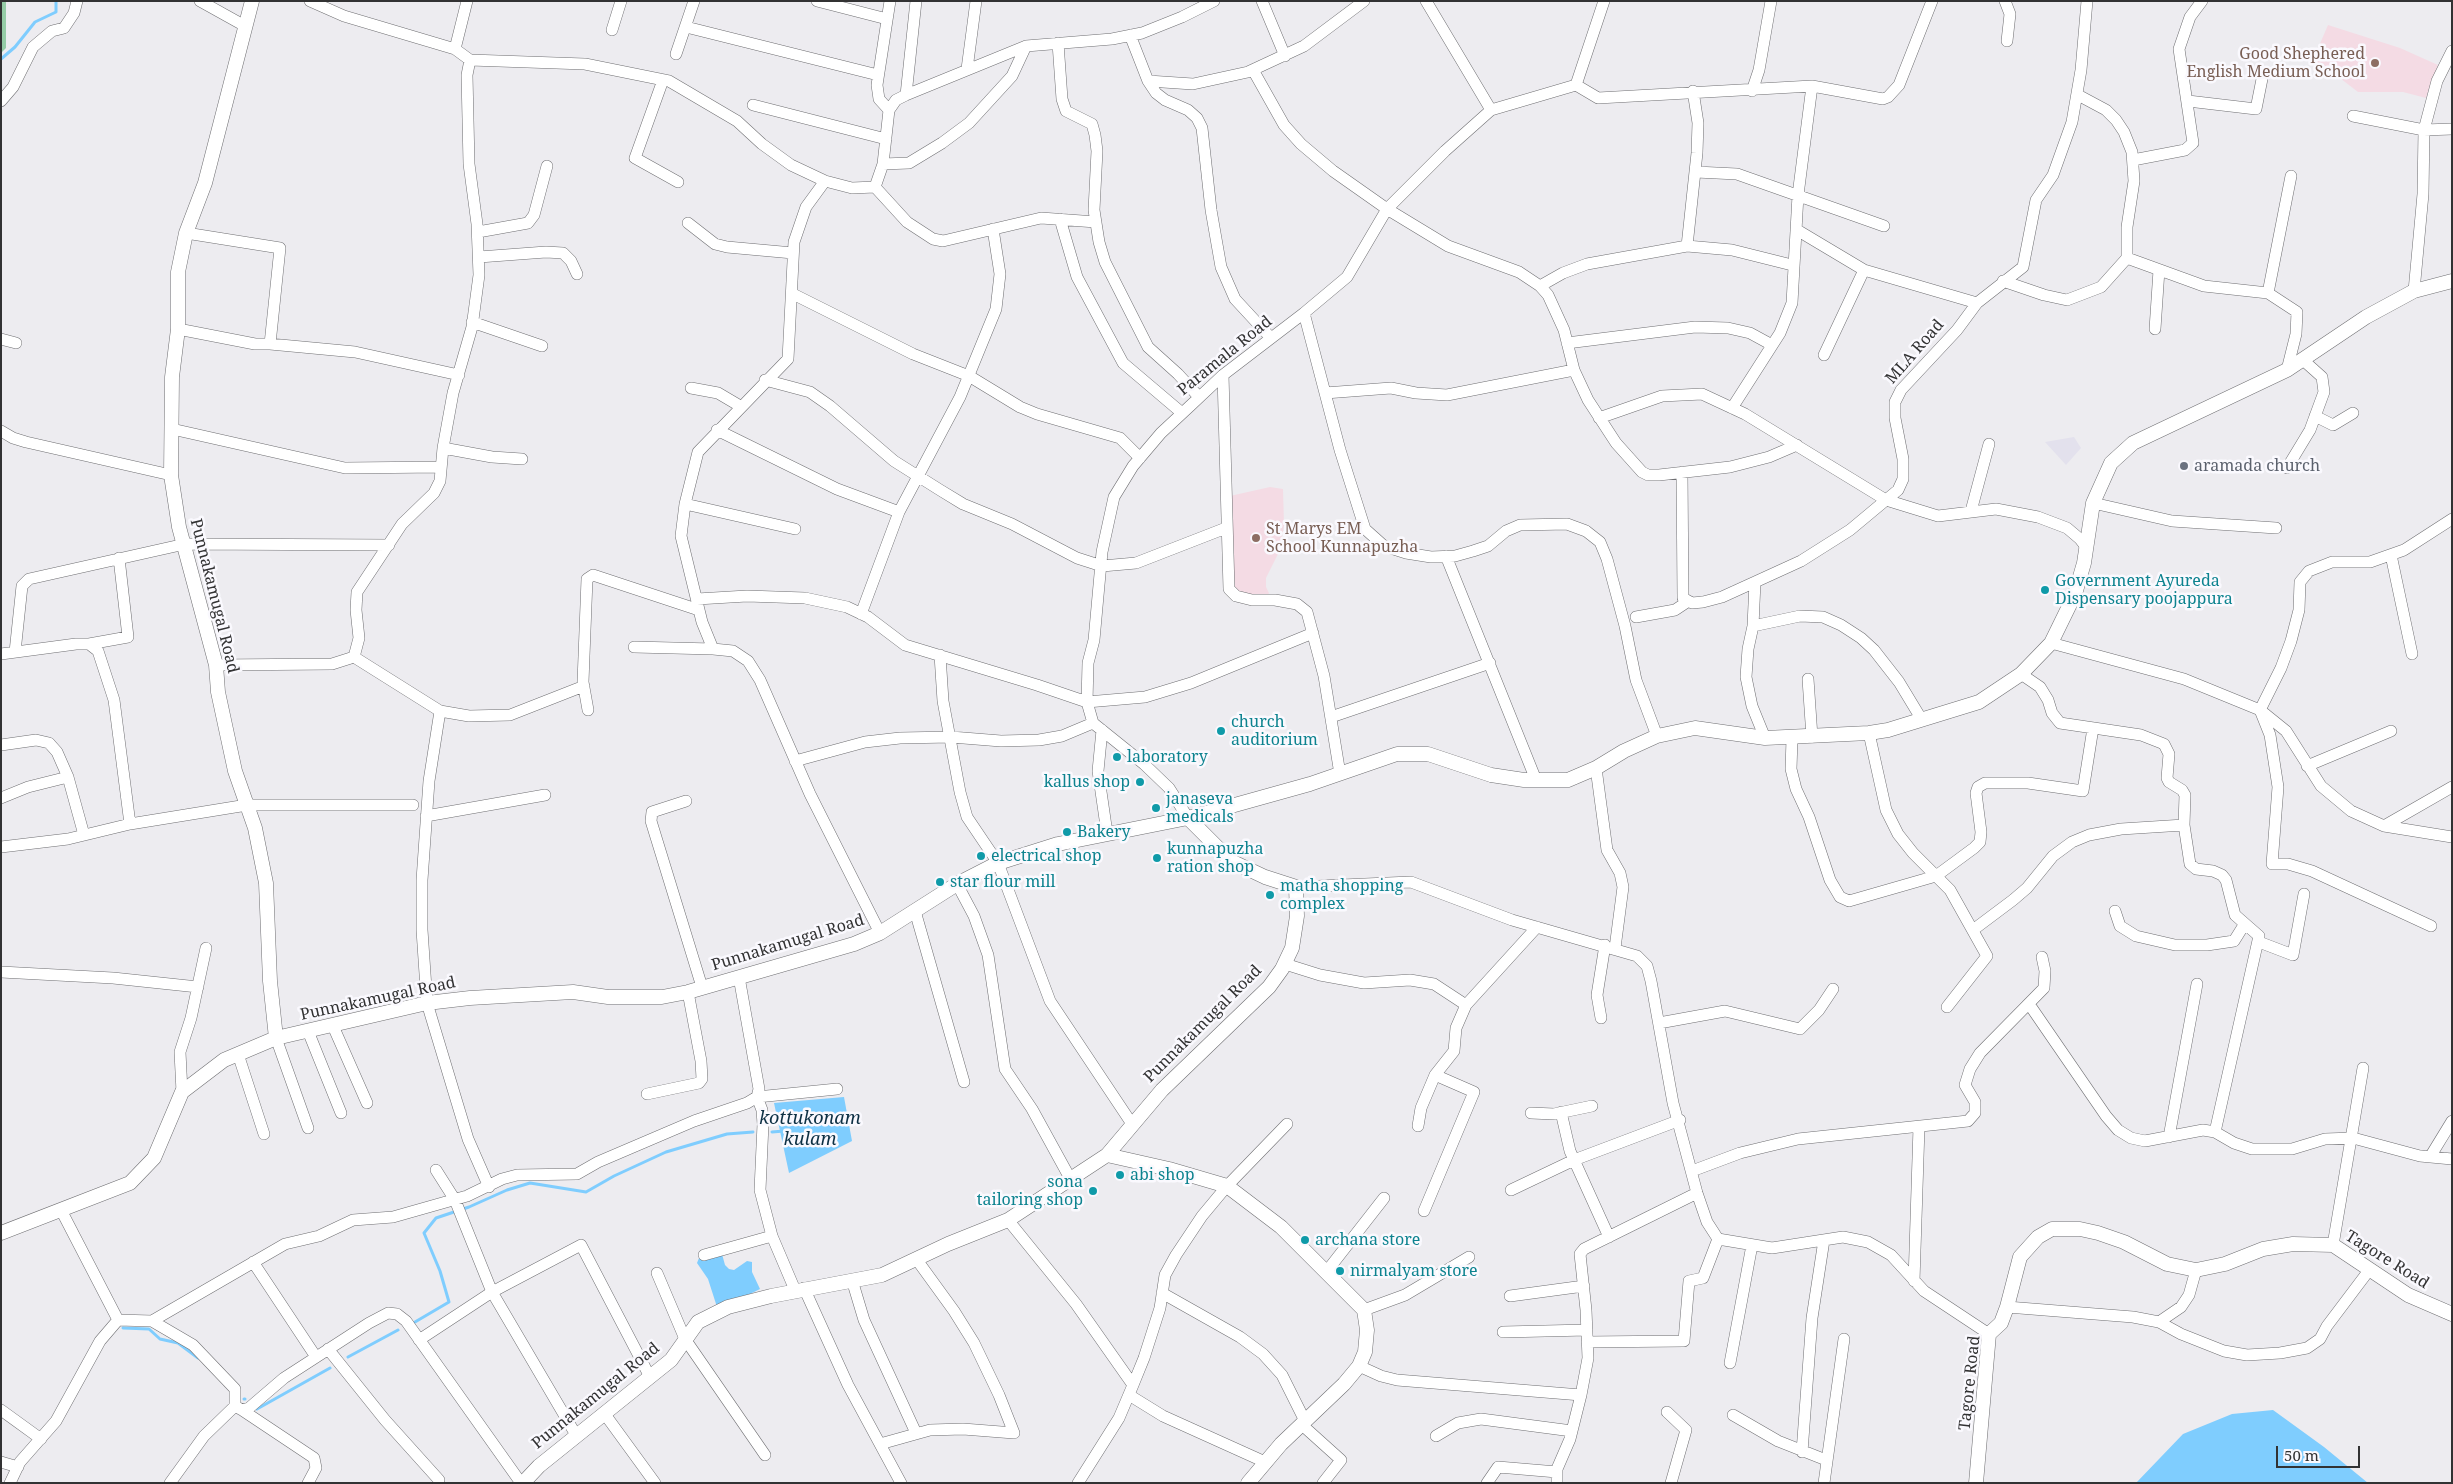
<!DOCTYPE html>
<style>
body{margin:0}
#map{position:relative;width:2453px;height:1484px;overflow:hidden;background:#edecf0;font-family:"Noto Serif",serif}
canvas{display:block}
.frame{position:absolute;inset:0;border:2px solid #323233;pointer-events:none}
.scale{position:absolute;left:2276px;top:1446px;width:84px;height:22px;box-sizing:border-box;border:2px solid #323233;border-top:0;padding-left:6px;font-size:15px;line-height:18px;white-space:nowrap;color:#323233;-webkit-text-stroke:4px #faf9fe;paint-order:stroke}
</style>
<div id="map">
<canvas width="2453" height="1484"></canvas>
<div class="frame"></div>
<div class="scale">50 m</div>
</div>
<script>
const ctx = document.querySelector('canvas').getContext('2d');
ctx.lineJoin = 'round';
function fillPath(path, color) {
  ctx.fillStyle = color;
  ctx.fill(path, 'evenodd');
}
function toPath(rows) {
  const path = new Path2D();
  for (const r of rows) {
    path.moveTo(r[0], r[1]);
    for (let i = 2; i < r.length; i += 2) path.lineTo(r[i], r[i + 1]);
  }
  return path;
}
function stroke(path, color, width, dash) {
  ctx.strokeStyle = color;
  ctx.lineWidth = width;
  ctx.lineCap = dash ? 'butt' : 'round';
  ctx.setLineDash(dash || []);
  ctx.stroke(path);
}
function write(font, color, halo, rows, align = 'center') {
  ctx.font = font + ' "Noto Serif",serif';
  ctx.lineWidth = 5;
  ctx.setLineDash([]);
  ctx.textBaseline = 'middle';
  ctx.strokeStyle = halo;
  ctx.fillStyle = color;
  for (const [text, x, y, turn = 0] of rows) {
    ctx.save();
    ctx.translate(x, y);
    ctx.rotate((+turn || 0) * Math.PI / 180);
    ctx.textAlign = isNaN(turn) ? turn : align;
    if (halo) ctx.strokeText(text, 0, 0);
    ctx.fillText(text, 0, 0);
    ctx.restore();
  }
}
const built = toPath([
 [2074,437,2081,448,2066,465,2045,442]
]);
const education = toPath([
 [2328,25,2400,48,2438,65,2426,98,2403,92,2358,92,2336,75,2313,60],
 [1270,487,1283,489,1284,525,1279,552,1266,578,1266,587,1269,593,1266,598,1241,595,1232,588,1230,496]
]);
const green = toPath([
 [1,1,6,1,6,48,1,53]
]);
const water = toPath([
 [844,1097,852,1141,789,1173,774,1103],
 [722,1254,725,1265,729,1269,734,1270,747,1261,752,1262,752,1272,760,1289,728,1305,725,1300,722,1306,717,1307,708,1279,697,1263,699,1258,703,1261],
 [2273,1410,2324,1447,2368,1483,2136,1483,2183,1434,2232,1414]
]);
const stream = toPath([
 [1,59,15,47,35,22,56,12,56,1],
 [772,1132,784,1131],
 [415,1322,449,1302,440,1271,424,1233,436,1218,469,1207,507,1190,530,1183,586,1192,614,1176,666,1152,727,1134,753,1132],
 [123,1328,149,1329,160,1339,178,1343,198,1358],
 [348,1357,398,1330],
 [244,1399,245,1399],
 [257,1409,330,1368]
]);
const minor = toPath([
 [200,1,245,26],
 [310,1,344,16,455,49,470,60,585,64,669,81,737,121,762,144,791,165,825,181,852,188,875,187,883,164,889,110,896,100,906,95,1026,46,1112,39,1142,33,1182,17,1214,1],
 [817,1,887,19],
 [1262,1,1285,56],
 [1426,1,1491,110],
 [2005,1,2010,14,2007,41],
 [686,27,878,75],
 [612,30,621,1],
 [1130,35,1148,81,1156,93,1165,100,1188,110,1197,118,1202,128,1211,210,1221,267,1235,299,1271,338],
 [1058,43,1062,99,1066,111,1092,124,1095,135,1097,151,1094,210,1099,242,1105,262,1148,347,1178,374,1199,397],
 [455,49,467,1],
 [676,54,694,1],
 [967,69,976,1],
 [1253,70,1284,125,1301,144,1333,171,1387,209,1448,246,1519,272,1540,286,1548,295,1564,330,1574,370,1588,400,1616,443,1642,472,1648,475,1659,475,1730,467,1769,457,1797,445],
 [663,80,635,158,678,182],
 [1148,81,1193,84,1248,72,1304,46,1364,1],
 [1576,85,1598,98,1812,86,1883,99,1888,97,1899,85,1932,1],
 [1752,91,1759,70,1771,1],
 [906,95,916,1],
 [2078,95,2106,110,2116,120,2124,132,2132,152,2134,181,2127,227,2127,258,2204,286,2268,293,2297,312,2296,334,2287,370],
 [1,101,13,87,33,47,52,31,64,28,74,13,77,1],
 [2188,101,2256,109,2262,79],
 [753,105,886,139],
 [889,110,879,99,877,85,890,1],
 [2353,116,2424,130,2452,129],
 [2133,160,2185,150,2193,143,2179,49,2190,17,2202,1],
 [883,164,909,163,942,143,969,123,1012,76,1026,46],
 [1696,172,1737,174,1884,226],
 [825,181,806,207,794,242,788,359,698,452,685,504,681,536,702,622,713,649,733,651,748,661,760,680,810,794,880,933],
 [875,187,907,222,933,239,943,241,1041,218,1096,222],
 [1060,219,1077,277,1123,363,1182,413],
 [688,223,715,244,727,247,793,253],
 [1797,230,1864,270,1977,303],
 [478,232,528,223,534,215,547,166],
 [186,233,280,248,270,344,355,352,459,375],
 [1687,246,1697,153,1698,123,1693,91],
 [479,257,546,252,563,253,571,261,577,274],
 [2003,281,2044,295,2067,300,2101,287,2127,258],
 [1540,286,1563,273,1587,264,1687,246,1732,250,1792,265],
 [2414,291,2423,194,2424,130,2437,81,2452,51],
 [2268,293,2291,176],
 [793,294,913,354,969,376,1020,407,1037,414,1120,438,1140,458],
 [1304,313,1340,450,1365,529,1384,546,1406,553,1431,557,1455,556,1473,551,1488,546,1506,531,1520,525,1567,524,1586,531,1600,542,1607,559,1625,626,1636,680,1657,736],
 [472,322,542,346],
 [178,329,255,344,270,344],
 [2155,329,2159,270],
 [1,339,16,343],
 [1567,343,1695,327,1728,328,1750,333,1772,345],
 [1824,355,1864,270],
 [1223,375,1229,589,1236,596,1252,600,1275,600,1297,604,1307,612,1324,676,1340,774],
 [765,380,810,392,830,406,894,461,940,490,963,504,1012,524,1077,558,1102,566,1136,563,1226,528],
 [691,388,718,393,740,406],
 [1325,393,1391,388,1416,393,1447,395,1574,370],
 [1732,408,1780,333,1792,303,1798,195,1812,86],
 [2315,416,2333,425,2353,413],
 [1599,418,1662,396,1702,394,1745,414,1886,500,1938,516,1996,509,2038,517,2067,528,2080,539,2087,548],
 [172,429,345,468,441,467],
 [717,430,837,489,899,512],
 [1,431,13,438,26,442,171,475],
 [443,448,492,457,522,459],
 [2287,468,2310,430,2324,392,2322,377,2303,360],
 [1682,472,1683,598,1692,603,1703,602,1722,597,1755,582],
 [2093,503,2172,521,2276,528],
 [685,504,795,529],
 [1971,511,1989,444],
 [2391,555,2412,654],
 [1446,556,1536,780],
 [697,599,747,596,805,598,847,607,868,617,905,645,1037,685,1087,702,1145,697,1191,683,1313,633],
 [861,614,899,512,960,397,996,309,1000,274,993,229],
 [1636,617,1675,610,1687,602],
 [1753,626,1800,616,1823,617,1841,625,1861,638,1874,650,1899,682,1922,720],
 [2051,643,2184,679,2260,710,2286,731,2321,786,2351,811,2384,826,2452,837],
 [89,644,128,637,119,558],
 [634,647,713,649],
 [15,652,22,586,29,579,185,544,389,545],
 [1,654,76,644,89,644,98,651,114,700,130,824],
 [940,655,943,701,960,792,967,817,998,863,1050,1001,1132,1124],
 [354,657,440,711,469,716,510,715,584,686],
 [216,665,332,664,354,657,359,638,356,610,357,592,402,524,434,493,440,481,443,448,453,393,472,327,479,275,477,224,469,164,467,75,470,60],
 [2021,674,2040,687,2048,700,2052,713,2060,723,2141,735,2164,744,2169,754,2167,778,2169,782,2182,790,2185,795,2184,825,2190,864,2196,869,2213,871,2222,875,2226,880,2235,915,2259,936,2215,1132],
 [1808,679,1812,737],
 [588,710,583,682,587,579,593,575,699,610],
 [440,711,429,781,422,880,422,930,427,1003,468,1139,489,1187],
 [1331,717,1490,663],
 [1102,730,1098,771,1107,833],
 [1869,733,1886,810,1898,834,1913,853,1950,890,1987,956,1947,1007],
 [1765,738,1752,706,1746,677,1748,649,1753,626,1755,582,1801,561,1850,530,1898,490,1903,479,1903,459,1895,418,1895,402,1901,390,1957,330,1977,303,2023,267,2036,200,2053,175,2072,122,2081,70,2087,1],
 [1792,739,1791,769,1796,789,1809,817,1830,880,1840,897,1849,901,1936,876,1974,848,1980,842,1981,832,1976,793,1978,787,1985,783,2028,783,2083,791,2093,728],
 [1,745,36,740,49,743,57,752,68,777,84,835],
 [795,761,865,742,900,738,951,737,1001,741,1039,740,1062,736,1093,723],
 [2307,766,2391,731],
 [1596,768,1607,850,1620,873,1623,887,1615,948],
 [1,798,28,787,68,777],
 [686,801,652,812,651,821,702,987],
 [426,816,545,795],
 [1188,818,1169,788,1144,764,1093,723,1087,702,1088,663,1094,640,1102,552,1114,497,1133,466,1161,433,1190,406,1223,375,1304,313,1347,277,1387,209,1445,151,1491,110,1576,85,1604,1],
 [2384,826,2452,787],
 [1,847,68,839,130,824,247,805,413,805],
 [957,884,974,916,988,955,1005,1069,1032,1109,1071,1180],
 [1296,887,1411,882,1512,920,1637,956,1647,966,1651,981,1673,1103,1697,1193,1707,1222,1718,1239,1772,1248,1843,1237,1868,1242,1891,1255,1924,1291,1989,1334],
 [915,911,964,1082],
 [2115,911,2120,926,2136,936,2175,945,2207,945,2234,941,2244,925],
 [2431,926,2312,871,2288,864,2272,864,2278,787,2270,735,2260,710,2281,668,2291,641,2299,610,2300,582,2309,571,2332,562,2370,562,2404,550,2452,519],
 [1973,930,2013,900,2027,888,2053,856,2072,842,2089,835,2121,829,2184,825],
 [2259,942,2293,955,2304,894],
 [1285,964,1320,975,1364,983,1410,980,1434,984,1466,1005],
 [1,972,113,978,198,987],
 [2029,1004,2106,1116,2118,1130,2131,1138,2145,1141,2203,1130,2215,1132,2234,1143,2252,1149,2292,1149,2325,1139,2353,1138,2420,1156,2452,1159],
 [1601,1018,1597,995,1605,945],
 [1659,1023,1725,1011,1800,1029,1819,1010,1833,989],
 [333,1026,367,1103],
 [308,1031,341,1113],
 [276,1038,308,1128],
 [238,1054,264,1134],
 [182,1092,180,1052,191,1018,206,948],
 [647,1094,699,1083,702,1079,701,1061,688,992],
 [1561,1112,1570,1151,1609,1237],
 [1531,1113,1554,1114,1592,1106],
 [1418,1126,1421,1108,1435,1075,1454,1051,1456,1028,1466,1005,1537,927],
 [2169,1137,2197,984],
 [2430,1157,2452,1121],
 [436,1170,455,1200,492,1292,576,1435],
 [1692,1171,1740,1153,1798,1139,1968,1121,1975,1113,1975,1102,1965,1085,1970,1069,1980,1053,2044,988,2045,971,2042,957],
 [1511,1190,1574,1160,1680,1120],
 [61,1210,118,1320],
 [1424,1211,1474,1092,1435,1075],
 [1008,1220,1076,1304,1133,1385],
 [2333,1245,2363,1068],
 [704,1255,772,1236],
 [253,1262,316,1357],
 [1327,1271,1384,1198],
 [657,1273,685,1339,765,1455],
 [852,1280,864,1320,916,1433],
 [1914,1281,1919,1127],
 [804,1288,848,1385,901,1483],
 [795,1290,772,1236,760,1190,763,1124,762,1110,757,1097,837,1089],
 [1162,1293,1240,1337,1263,1354,1282,1375,1305,1421],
 [1510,1296,1584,1286],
 [2007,1307,2133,1317,2159,1322,2181,1334,2224,1351,2247,1355,2280,1353,2307,1348,2320,1339,2327,1326,2370,1269],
 [1364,1310,1405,1295,1469,1257],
 [2159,1322,2181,1307,2189,1295,2196,1270],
 [1503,1332,1587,1330],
 [419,1340,492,1292,581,1245,650,1377],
 [1587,1342,1684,1341,1689,1281,1703,1278,1718,1239],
 [328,1349,385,1420,439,1480],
 [1730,1363,1752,1245],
 [1359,1366,1381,1376,1397,1380,1581,1395],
 [1129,1395,1163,1416,1265,1462],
 [235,1406,242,1410,249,1408,284,1378,369,1323,388,1313,397,1314,406,1321,521,1483],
 [1,1410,41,1439],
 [242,1410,314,1458,316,1468,308,1483],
 [1667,1412,1686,1430,1671,1483],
 [604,1413,655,1483],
 [1733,1415,1778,1441,1826,1460],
 [1301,1424,1341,1460,1323,1483],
 [1436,1436,1458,1423,1481,1419,1572,1431],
 [880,1444,930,1430,963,1429,1014,1433,999,1395,974,1343,954,1311,917,1260],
 [1802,1452,1812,1318,1824,1240],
 [1,1462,18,1467],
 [10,1483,20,1462,56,1421,100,1341,118,1320,152,1321],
 [170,1483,204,1436,235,1406,235,1389,193,1345,152,1321,285,1244,319,1236,353,1220,393,1217,467,1196,502,1179,517,1175,577,1174,598,1162,694,1121,747,1103,757,1097,759,1089,739,977],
 [1078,1483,1119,1418,1133,1385,1144,1358,1160,1308,1165,1275,1176,1255,1202,1216,1227,1186,1287,1124],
 [1487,1483,1498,1467,1557,1472],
 [1557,1483,1557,1469,1570,1439,1581,1395,1588,1358,1586,1310,1580,1254,1584,1249,1697,1193],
 [1824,1483,1844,1339]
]);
const tertiary = toPath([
 [252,1,205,183,186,233,178,272,178,329,172,377,171,475,179,527,216,665,218,692,235,771,255,828,266,883,270,981,276,1038],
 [1188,818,1310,784,1397,754,1428,754,1491,775,1524,780,1568,780,1596,768,1624,751,1657,736,1695,728,1765,738,1869,733,1888,730,1979,702,2021,674,2051,643,2075,594,2084,563,2093,503,2111,463,2133,443,2287,370,2366,317,2414,291,2452,281],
 [1107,1155,1169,1169,1227,1186,1281,1227,1364,1310,1367,1330,1365,1352,1359,1366,1344,1384,1281,1444,1248,1483],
 [1,1233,130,1183,154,1158,182,1092,224,1060,276,1038,427,1003,470,998,573,992,608,997,662,997,688,992,854,944,880,933,957,884,998,863,1058,844,1188,818,1231,861,1265,877,1296,887,1297,916,1292,948,1282,969,1269,987,1162,1090,1107,1155,1008,1220,948,1244,882,1275,771,1296,728,1307,698,1322,671,1360,539,1466,523,1483],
 [1976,1483,1989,1334,2001,1323,2007,1307,2020,1257,2038,1237,2052,1229,2080,1229,2098,1233,2124,1242,2167,1264,2196,1270,2225,1264,2263,1249,2293,1244,2333,1245,2408,1295,2452,1314]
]);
const markers = [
 [2375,63,5,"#8d6e63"],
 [2184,466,5,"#6b7280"],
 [1256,538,5,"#8d6e63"],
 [2045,590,5,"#0f9aa8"],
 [1221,731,5,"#0f9aa8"],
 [1117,757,5,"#0f9aa8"],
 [1140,782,5,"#0f9aa8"],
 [1156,808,5,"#0f9aa8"],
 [1067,832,5,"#0f9aa8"],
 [981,856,5,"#0f9aa8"],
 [1157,858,5,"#0f9aa8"],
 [940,882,5,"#0f9aa8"],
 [1270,895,5,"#0f9aa8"],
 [1120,1175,5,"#0f9aa8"],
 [1093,1191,5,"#0f9aa8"],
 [1305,1240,5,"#0f9aa8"],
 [1340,1271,5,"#0f9aa8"]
];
const educationNames = [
 ["Good Shephered",2365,54],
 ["English Medium School",2365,72],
 ["St Marys EM",1266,529,"left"],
 ["School Kunnapuzha",1266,547,"left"]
];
const streetNames = [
 ["MLA Road",1915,352,-49],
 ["Paramala Road",1225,356,-39],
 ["Punnakamugal Road",214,596,76],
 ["Punnakamugal Road",788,943,-17],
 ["Punnakamugal Road",378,999,-12],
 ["Punnakamugal Road",1203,1024,-45],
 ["Tagore Road",2387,1260,32],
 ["Tagore Road",1970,1383,-84],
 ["Punnakamugal Road",596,1396,-39]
];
const worshipNames = [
 ["aramada church",2194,466]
];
const cultureNames = [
 ["Government Ayureda",2055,581],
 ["Dispensary poojappura",2055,599],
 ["church",1231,722],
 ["auditorium",1231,740],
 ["laboratory",1127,757],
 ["kallus shop",1130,782,"right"],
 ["janaseva",1166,799],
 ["medicals",1166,817],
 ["Bakery",1077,832],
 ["kunnapuzha",1167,849],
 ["ration shop",1167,867],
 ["electrical shop",991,856],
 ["star flour mill",950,882],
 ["matha shopping",1280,886],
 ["complex",1280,904],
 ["abi shop",1130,1175],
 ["sona",1083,1182,"right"],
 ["tailoring shop",1083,1200,"right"],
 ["archana store",1315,1240],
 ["nirmalyam store",1350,1271]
];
const waterNames = [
 ["kottukonam",810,1119],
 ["kulam",810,1140]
];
fillPath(built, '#e3e1ed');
fillPath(education, '#f4dbe4');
fillPath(green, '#95cca6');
fillPath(water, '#7fcdfe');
stroke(stream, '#7fcdfe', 3);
stroke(minor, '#6f6f72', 12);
stroke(tertiary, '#6f6f72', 15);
stroke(minor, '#fff', 11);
stroke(tertiary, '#fff', 14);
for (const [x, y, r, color] of markers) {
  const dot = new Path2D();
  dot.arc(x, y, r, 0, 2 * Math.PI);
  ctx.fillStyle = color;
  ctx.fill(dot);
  stroke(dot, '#faf9fe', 2);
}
write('16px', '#785e54', '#faf9fe', educationNames, 'right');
write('16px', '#323233', '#faf9fe', streetNames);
write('16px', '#5b616d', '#faf9fe', worshipNames, 'left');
write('16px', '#0d838f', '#faf9fe', cultureNames, 'left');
write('italic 18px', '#0c2f43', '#faf9fe', waterNames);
</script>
